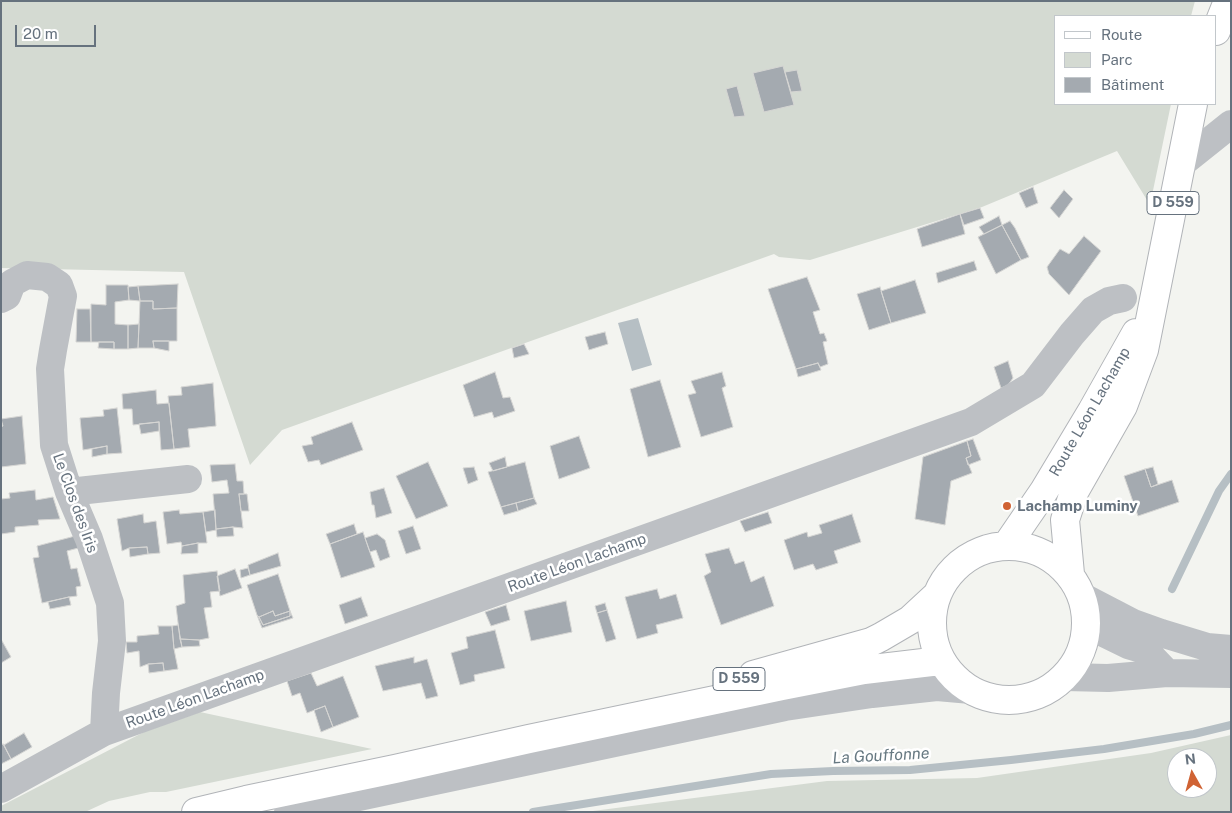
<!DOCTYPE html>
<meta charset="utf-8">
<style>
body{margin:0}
#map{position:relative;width:1232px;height:813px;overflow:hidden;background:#f3f4f0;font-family:"Public Sans",sans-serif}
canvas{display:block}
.frame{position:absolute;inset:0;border:2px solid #66727e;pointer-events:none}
.legend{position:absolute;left:1054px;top:15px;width:162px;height:90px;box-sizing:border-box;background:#fff;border:1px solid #c2c7cb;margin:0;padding:6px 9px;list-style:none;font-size:15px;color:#66727e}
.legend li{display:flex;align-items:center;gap:10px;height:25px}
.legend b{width:25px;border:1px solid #c2c7cb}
.north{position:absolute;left:1167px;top:748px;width:50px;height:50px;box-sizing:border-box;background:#fff;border:1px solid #c2c7cb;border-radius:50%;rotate:353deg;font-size:14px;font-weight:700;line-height:20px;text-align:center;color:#66727e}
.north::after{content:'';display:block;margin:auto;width:18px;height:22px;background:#d06334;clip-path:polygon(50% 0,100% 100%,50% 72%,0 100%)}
.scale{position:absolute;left:15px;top:25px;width:81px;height:22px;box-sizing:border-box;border:2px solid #66727e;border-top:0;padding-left:6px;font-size:15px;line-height:18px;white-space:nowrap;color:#66727e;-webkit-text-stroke:4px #fff;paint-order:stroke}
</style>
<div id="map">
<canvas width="1232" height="813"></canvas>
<div class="frame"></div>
<ul class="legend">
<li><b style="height:6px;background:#fff"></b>Route</li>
<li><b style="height:14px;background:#d4dad2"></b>Parc</li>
<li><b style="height:14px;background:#a4aab0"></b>Bâtiment</li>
</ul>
<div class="north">N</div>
<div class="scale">20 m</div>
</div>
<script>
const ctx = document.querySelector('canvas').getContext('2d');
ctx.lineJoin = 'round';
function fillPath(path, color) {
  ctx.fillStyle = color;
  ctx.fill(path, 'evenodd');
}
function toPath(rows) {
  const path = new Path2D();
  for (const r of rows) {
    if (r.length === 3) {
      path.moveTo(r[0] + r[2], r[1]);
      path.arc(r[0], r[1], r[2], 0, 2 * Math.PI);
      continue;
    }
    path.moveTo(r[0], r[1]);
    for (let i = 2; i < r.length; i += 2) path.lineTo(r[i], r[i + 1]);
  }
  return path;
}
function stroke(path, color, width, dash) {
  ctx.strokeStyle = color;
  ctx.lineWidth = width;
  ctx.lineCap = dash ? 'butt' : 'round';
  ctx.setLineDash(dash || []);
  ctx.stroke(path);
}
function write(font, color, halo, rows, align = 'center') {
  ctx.font = font + ' "Public Sans",sans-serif';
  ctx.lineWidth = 5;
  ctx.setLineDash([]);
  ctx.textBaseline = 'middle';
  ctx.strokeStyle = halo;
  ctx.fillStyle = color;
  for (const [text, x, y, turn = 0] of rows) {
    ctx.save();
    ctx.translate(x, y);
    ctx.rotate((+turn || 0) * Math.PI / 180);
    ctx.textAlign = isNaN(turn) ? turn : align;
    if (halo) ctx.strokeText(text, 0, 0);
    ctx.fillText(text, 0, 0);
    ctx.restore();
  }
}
const green = toPath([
 [1,1,1195,1,1191,16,1056,16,1056,104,1171,104,1150,205,1117,151,982,207,810,260,779,257,774,254,282,430,250,465,184,272,1,268],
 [200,712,372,749,166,792,150,792,109,801,85,812,1,812,1,806,144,732],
 [1231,735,1231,812,585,812,827,781,977,778,1151,753],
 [1177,758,1207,758,1207,788,1177,788]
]);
const water = toPath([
 [638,318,652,365,632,371,618,323]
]);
const stream = toPath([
 [1172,589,1219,491,1231,474],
 [533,812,771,774,833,771,910,770,1011,760,1104,749,1194,734,1231,725]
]);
const building = toPath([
 [783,66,794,105,764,112,753,73,783,66],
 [797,70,802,91,791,92,785,72,797,70],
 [737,86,745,116,734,117,726,89,737,86],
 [1033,187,1038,203,1026,208,1019,193,1033,187],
 [1064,190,1073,199,1059,218,1050,208,1064,190],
 [980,208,984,218,964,225,960,214,980,208],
 [960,214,965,234,922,247,917,229,960,214],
 [999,216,1002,225,984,234,979,227,999,216],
 [1010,221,1015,228,1029,257,1021,260,1002,225,1010,221],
 [1002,225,1021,260,996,274,978,237,1002,225],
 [1084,236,1101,251,1069,295,1049,274,1047,267,1060,249,1069,254,1084,236],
 [974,261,977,270,938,283,936,273,974,261],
 [807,277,820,310,813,312,820,334,824,333,827,341,823,342,828,364,820,367,818,363,796,369,768,289,807,277],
 [915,280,926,313,891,323,881,291,915,280],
 [178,284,177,308,153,309,153,301,140,301,138,286,178,284],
 [106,285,128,285,129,300,115,302,115,324,128,325,128,349,114,349,114,342,91,342,91,304,106,305,106,285],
 [138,286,140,301,129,300,128,287,138,286],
 [880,287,891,323,869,330,857,294,880,287],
 [140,301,153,301,153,309,177,308,177,341,153,341,154,348,138,348,140,301],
 [77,309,90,309,91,342,76,342,77,309],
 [139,324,138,348,128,349,128,325,139,324],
 [605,332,608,344,589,350,585,337,605,332],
 [153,341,169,341,169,351,154,348,153,341],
 [99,342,114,342,114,349,98,348,99,342],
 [524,344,529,354,514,358,512,348,524,344],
 [1008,361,1013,378,1008,385,1001,388,994,367,1008,361],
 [818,363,821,370,798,377,796,369,818,363],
 [495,372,503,398,510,397,515,411,494,418,492,412,474,417,463,385,495,372],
 [722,372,726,386,722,388,733,427,701,437,688,395,696,393,691,381,722,372],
 [660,380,681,447,648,457,630,389,660,380],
 [213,383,216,426,188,429,190,447,174,449,168,396,182,395,181,387,213,383],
 [156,390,157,404,169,403,174,449,161,450,159,422,133,425,132,409,123,409,122,394,156,390],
 [117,408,122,453,107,454,107,446,83,450,80,418,104,416,103,410,117,408],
 [22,416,26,464,1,467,1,427,3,426,1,419,22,416],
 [159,422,159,431,141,434,139,424,159,422],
 [352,422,363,450,321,465,319,460,308,462,302,446,313,444,311,437,352,422],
 [579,436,590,468,559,479,550,446,579,436],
 [973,439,981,460,968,465,966,458,971,456,967,441,973,439],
 [967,441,971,456,966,458,972,473,951,481,945,525,915,519,923,457,967,441],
 [107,446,107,454,92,457,92,449,107,446],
 [505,457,507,467,493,471,489,463,505,457],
 [428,462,448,506,416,519,396,476,428,462],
 [525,462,534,498,501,507,488,472,525,462],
 [235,464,237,481,243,481,244,494,239,494,243,528,233,527,216,529,213,494,229,493,227,480,212,482,210,465,235,464],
 [474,467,478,480,468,484,463,468,474,467],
 [1153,467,1158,484,1151,487,1145,469,1153,467],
 [1145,469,1151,487,1172,480,1179,502,1138,516,1124,476,1145,469],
 [384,488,392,513,376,518,374,505,372,505,370,492,384,488],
 [35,490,36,500,53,497,60,519,38,520,39,525,15,527,15,532,1,534,1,499,10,498,9,493,35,490],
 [239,494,247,494,249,511,241,511,239,494],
 [534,498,537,504,518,511,516,503,534,498],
 [516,503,518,511,504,515,501,507,516,503],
 [179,510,180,514,203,512,207,543,198,543,182,546,181,542,167,544,163,512,179,510],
 [215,510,216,530,206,532,203,512,215,510],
 [768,512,772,523,745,532,740,521,768,512],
 [143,514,144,523,156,521,160,553,148,554,147,547,129,548,122,551,117,519,143,514],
 [852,514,861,542,834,551,838,563,816,570,813,564,794,570,784,540,807,532,808,537,822,533,819,525,852,514],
 [354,524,357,534,330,544,326,534,354,524],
 [413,526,421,549,406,554,398,531,413,526],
 [233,527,234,536,217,537,216,529,233,527],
 [363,532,375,567,341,578,330,544,363,532],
 [377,534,385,540,390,557,380,561,376,550,370,552,365,538,377,534],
 [79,535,82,547,67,551,71,569,77,568,81,586,76,587,77,596,69,597,42,603,33,558,39,557,37,546,79,535],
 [198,543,198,553,181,554,182,546,198,543],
 [147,547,148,554,130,557,129,548,147,547],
 [729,548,735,564,744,561,751,582,764,576,774,606,721,625,704,576,711,572,705,554,729,548],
 [278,553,281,566,250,575,248,565,278,553],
 [248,568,250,575,241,578,240,570,248,568],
 [235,569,242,588,220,596,217,576,235,569],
 [217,571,220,591,210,592,212,607,204,608,209,638,199,640,180,639,176,606,185,603,183,575,217,571],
 [278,574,290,611,275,616,273,611,259,617,257,615,247,585,278,574],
 [657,589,660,599,676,594,683,618,656,625,658,633,637,639,625,597,657,589],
 [69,597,71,605,50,609,48,602,69,597],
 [361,597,368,616,345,624,339,605,361,597],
 [566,601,572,632,531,641,524,611,566,601],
 [605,603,607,610,597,613,595,606,605,603],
 [506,605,510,620,491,626,485,612,506,605],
 [607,610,616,639,606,642,597,613,607,610],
 [273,611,275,616,290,611,290,616,263,625,259,617,273,611],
 [290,611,293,618,262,628,257,615,259,617,263,625,290,616,290,611],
 [178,625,182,647,174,649,172,626,178,625],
 [158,626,172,626,174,649,178,669,164,671,163,663,148,664,140,667,139,651,127,653,126,642,137,642,137,636,159,634,158,626],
 [495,630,505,668,474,675,475,681,460,685,451,653,468,648,466,637,495,630],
 [1,639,11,657,1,663,1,639],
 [180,639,199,640,200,646,182,647,180,639],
 [414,657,414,663,427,659,438,696,426,699,421,683,383,691,375,666,414,657],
 [163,663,164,671,149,673,148,664,163,663],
 [311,673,317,686,343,676,359,717,333,727,325,706,307,713,300,693,292,696,287,681,311,673],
 [325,706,333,727,321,732,314,710,325,706],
 [24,733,32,747,11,759,4,745,24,733],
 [3,744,11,759,1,764,1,745,3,744]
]);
const minor = toPath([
 [1181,164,1231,124],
 [1,299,7,296,12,283,27,275,47,277,59,285,63,296,53,350,50,369,54,445,69,492,89,539,110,603,112,641,106,693,104,732],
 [69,492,188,479],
 [1083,597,1133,623,1161,633,1207,647,1231,649],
 [1087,625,1128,645,1145,650,1167,673],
 [1065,677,1108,678,1167,673,1231,674],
 [1,789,104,732,971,422,1033,385,1072,334,1093,310,1109,301,1123,298],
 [288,812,785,707,872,694,937,687,971,690]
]);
const major = toPath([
 [1216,31,1228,1],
 [1007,545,1044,491,1092,411,1136,333],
 [1009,623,77],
 [1070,574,1065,520,1074,492,1123,406,1144,350,1193,104],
 [753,675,871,642,881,637,910,620,937,595],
 [196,812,246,800,395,769,529,739,782,686,864,670,940,661]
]);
const markers = [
 [1007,506,5,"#d06334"]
];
const shields = [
 [1173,203,52],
 [739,679,52]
];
const shieldNames = [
 ["D 559",1173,203],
 ["D 559",739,679]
];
const streetNames = [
 ["Route Léon Lachamp",1090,412,-60],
 ["Le Clos des Iris",75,503,70],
 ["Route Léon Lachamp",577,563,-20],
 ["Route Léon Lachamp",195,699,-20]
];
const poiNames = [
 ["Lachamp Luminy",1017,506]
];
const waterNames = [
 ["La Gouffonne",881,756,-3]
];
fillPath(green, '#d4dad2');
fillPath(water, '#b6bfc4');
stroke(stream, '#b6bfc4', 8);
fillPath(building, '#a4aab0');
stroke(building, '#d5d5d3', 1);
stroke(major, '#b1b4b8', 30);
stroke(minor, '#bdc0c4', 28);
stroke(major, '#fff', 28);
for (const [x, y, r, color] of markers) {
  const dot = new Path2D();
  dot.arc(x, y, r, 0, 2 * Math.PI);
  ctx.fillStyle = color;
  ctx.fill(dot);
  stroke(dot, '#fff', 2);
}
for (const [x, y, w] of shields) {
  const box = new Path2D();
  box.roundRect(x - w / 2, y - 11.5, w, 23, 4);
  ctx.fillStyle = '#fff';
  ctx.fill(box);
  stroke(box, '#66727e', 1);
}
write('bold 14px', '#66727e', null, shieldNames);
write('15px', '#66727e', '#fff', streetNames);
write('bold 15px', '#66727e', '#fff', poiNames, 'left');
write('italic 16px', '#677982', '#fff', waterNames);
</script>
